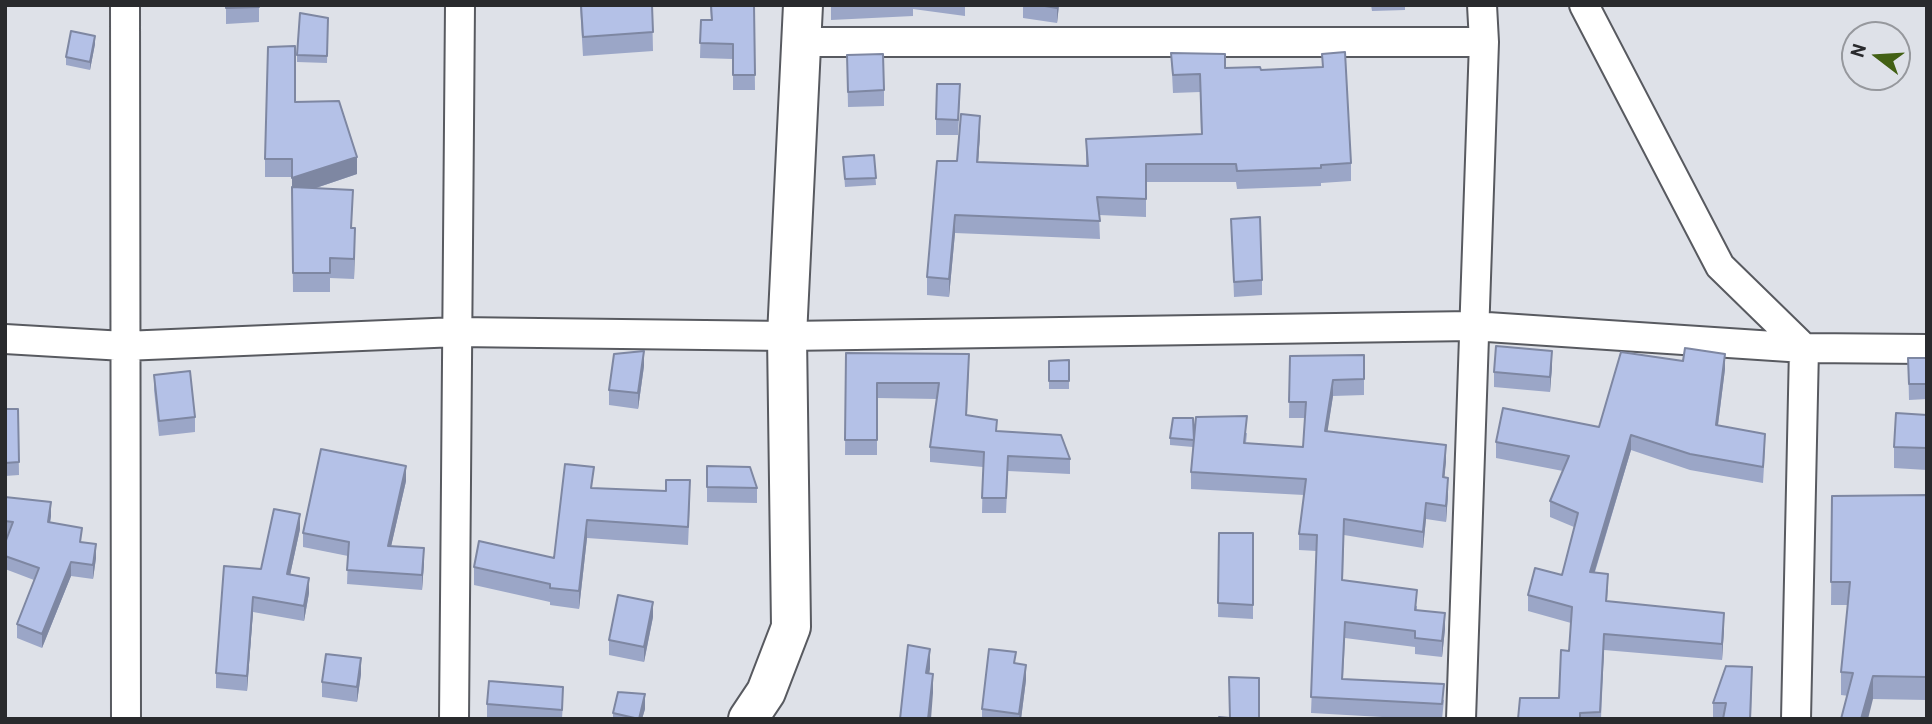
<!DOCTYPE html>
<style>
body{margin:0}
#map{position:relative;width:1932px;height:724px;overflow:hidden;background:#dee1e8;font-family:Barlow,sans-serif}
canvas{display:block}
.frame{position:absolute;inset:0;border:7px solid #292a2d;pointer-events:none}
.north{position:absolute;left:1841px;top:21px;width:70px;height:70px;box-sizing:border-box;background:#dee1e8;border:2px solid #96989d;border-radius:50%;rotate:287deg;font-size:19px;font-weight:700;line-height:28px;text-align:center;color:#292a2d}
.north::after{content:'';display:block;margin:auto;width:24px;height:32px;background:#426014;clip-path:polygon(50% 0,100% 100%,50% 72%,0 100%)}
</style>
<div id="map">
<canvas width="1932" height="724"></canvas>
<div class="frame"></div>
<div class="north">N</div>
</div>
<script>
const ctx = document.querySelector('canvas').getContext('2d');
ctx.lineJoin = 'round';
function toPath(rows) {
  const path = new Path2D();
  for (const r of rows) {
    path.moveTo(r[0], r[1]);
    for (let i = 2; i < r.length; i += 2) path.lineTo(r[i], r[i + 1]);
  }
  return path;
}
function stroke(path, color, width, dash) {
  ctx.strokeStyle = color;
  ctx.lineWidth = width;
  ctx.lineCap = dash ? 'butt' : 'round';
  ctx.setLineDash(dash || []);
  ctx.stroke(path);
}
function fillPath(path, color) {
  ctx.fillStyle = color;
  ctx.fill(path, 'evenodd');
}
const street = toPath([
 [125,5,126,719],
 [1584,5,1720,266,1804,348,1796,719],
 [803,42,1484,42],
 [5,339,124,346,457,332,787,336,1472,326,1804,348,1927,349],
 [454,719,460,5],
 [1461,719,1484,42,1482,5]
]);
const secondary = toPath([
 [748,719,766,692,791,627,787,336,803,5]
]);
const wall = toPath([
 [226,5,259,5,259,22,226,24],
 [554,5,652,5,653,51,583,56,580,6],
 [710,5,754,5,755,90,733,90,733,59,700,58,701,20,711,20],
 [831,5,965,5,965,16,913,9,913,16,831,20],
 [1023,5,1059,5,1057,23,1023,18],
 [1371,5,1405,5,1405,10,1372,11],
 [328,18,327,63,297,62,297,55],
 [95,44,90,70,66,65,66,57],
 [1171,53,1225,68,1261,70,1322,67,1322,54,1351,163,1351,181,1321,183,1321,186,1237,189,1236,182,1146,182,1146,217,1099,215,1100,239,955,233,949,297,927,295,927,277,957,161,980,134,978,162,1086,166,1086,139,1201,134,1200,92,1173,93],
 [847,55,884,90,884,106,848,107],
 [960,99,958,135,936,135,936,119],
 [295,102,357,174,316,188,352,228,355,247,354,279,330,278,330,292,293,292,292,177,265,177,265,159],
 [874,155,876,185,845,187,843,157],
 [1231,219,1262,280,1262,295,1234,297],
 [846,353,969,369,967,415,997,431,1070,459,1070,474,1008,471,1006,513,982,513,983,467,930,462,930,447,937,399,877,398,877,455,845,455],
 [1364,355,1364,395,1333,396,1327,432,1446,461,1444,477,1448,494,1446,522,1426,519,1423,548,1344,535,1343,580,1417,606,1417,610,1445,629,1442,657,1415,654,1415,647,1345,638,1343,679,1444,700,1442,719,1418,719,1311,713,1317,551,1299,550,1299,534,1304,495,1191,489,1191,472,1193,447,1170,445,1170,438,1193,418,1194,442,1247,433,1246,443,1303,447,1305,418,1289,418,1290,356],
 [1908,358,1927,358,1927,399,1909,400],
 [1069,360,1069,389,1049,389,1049,361],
 [644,366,638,409,609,405,609,390],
 [1552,366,1550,392,1494,387,1494,372],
 [1725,369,1718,425,1765,449,1763,483,1690,470,1631,450,1595,572,1608,589,1607,601,1724,628,1722,660,1604,650,1601,719,1518,719,1559,698,1569,651,1571,623,1528,611,1528,595,1562,575,1574,527,1550,517,1550,501,1563,471,1496,458,1496,442,1599,427],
 [154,375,195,417,195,432,159,436,154,390],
 [5,409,18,409,19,475,5,476],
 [1927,415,1927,470,1894,468,1894,447],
 [707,466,757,488,757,503,707,502],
 [406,481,391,546,424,563,422,590,347,584,348,556,303,547,303,533],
 [594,488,690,498,688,545,587,538,579,609,550,605,550,602,474,585,474,567,554,558],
 [1927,495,1927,700,1873,699,1841,695,1841,672,1848,605,1831,605,1832,496],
 [5,497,51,516,50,522,82,542,96,558,93,579,71,576,42,648,17,638,17,624,34,580,5,569,5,543,8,535,5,535],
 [300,529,290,575,309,593,304,621,253,612,247,691,216,688,216,673,261,569],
 [1219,533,1253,533,1253,619,1218,617],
 [653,617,644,662,609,655,609,640],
 [1016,664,1026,680,1021,719,982,719,982,709],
 [361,674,357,702,322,697,322,682],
 [1752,682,1751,719,1713,718,1713,703],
 [563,702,562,719,487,719,487,704],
 [645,709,642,719,613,719,613,713]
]);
const shadedWall = toPath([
 [1057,5,1059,5,1057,23],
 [95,36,95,44,90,70,90,62],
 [980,116,980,134,977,180,977,162],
 [357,157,357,174,292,196,292,178],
 [955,215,955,233,949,297,949,279],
 [355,228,355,247,354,279,354,259],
 [644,351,644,366,638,409,638,393],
 [1552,351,1552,366,1550,392,1550,377],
 [1725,354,1725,369,1716,440,1716,425],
 [1333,380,1333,396,1325,448,1325,431],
 [1631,435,1631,450,1590,587,1590,572],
 [1446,445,1446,461,1443,493,1443,477],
 [406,466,406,481,388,560,388,546],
 [1448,478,1448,494,1446,522,1446,506],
 [51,502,51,516,48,536,48,522],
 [1426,503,1426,519,1423,548,1423,532],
 [300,514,300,529,287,589,287,574],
 [587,520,587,538,579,609,579,591],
 [96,544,96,558,93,579,93,565],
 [424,548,424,563,422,590,422,575],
 [71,562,71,576,42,648,42,634],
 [309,578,309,593,304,621,304,606],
 [253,597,253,612,247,691,247,676],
 [653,602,653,617,644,662,644,647],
 [1445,613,1445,629,1442,657,1442,641],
 [1724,613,1724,628,1722,660,1722,644],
 [1604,634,1604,650,1600,719],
 [930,649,930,669,926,693,926,673],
 [361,658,361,674,357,702,357,687],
 [1026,665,1026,680,1021,719,1019,719],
 [933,674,933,693,931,719,928,719],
 [1873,676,1873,699,1868,719,1861,719],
 [645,694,645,709,642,719,639,719]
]);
const building = toPath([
 [226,5,259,5,259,7,226,8,226,5],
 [581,5,652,5,653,32,583,37,581,5],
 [711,5,754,5,755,75,733,75,733,44,700,43,701,20,712,20,711,5],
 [1039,5,1057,5,1057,8,1039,5],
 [300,13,328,18,327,56,297,55,300,13],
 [71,31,95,36,90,62,66,57,71,31],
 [295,46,295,102,339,101,357,157,292,178,292,159,265,159,268,47,295,46],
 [1345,52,1351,163,1321,165,1321,168,1237,171,1236,164,1146,164,1146,199,1097,197,1100,221,955,215,949,279,927,277,937,161,957,161,961,114,980,116,977,162,1088,166,1086,139,1202,134,1200,74,1173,75,1171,53,1225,54,1225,68,1260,67,1261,70,1323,67,1322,54,1345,52],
 [883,54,884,90,848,92,847,55,883,54],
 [937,84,960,84,958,120,936,119,937,84],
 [874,155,876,178,845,179,843,157,874,155],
 [292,187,353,190,351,228,355,228,354,259,330,258,330,273,293,273,292,187],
 [1260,217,1262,280,1234,282,1231,219,1260,217],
 [1496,346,1552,351,1550,377,1494,372,1496,346],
 [1685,348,1725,354,1716,425,1765,434,1763,467,1690,454,1631,435,1590,572,1608,574,1606,601,1724,613,1722,644,1604,634,1600,712,1580,713,1580,719,1518,719,1520,698,1559,698,1561,650,1569,651,1572,607,1528,595,1535,568,1562,575,1578,513,1550,501,1569,456,1496,442,1503,408,1599,427,1621,352,1683,361,1685,348],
 [644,351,638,393,609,390,614,354,644,351],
 [846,353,969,354,966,415,997,420,996,431,1061,435,1070,459,1008,456,1006,498,982,498,984,452,930,447,939,383,877,383,877,440,845,440,846,353],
 [1364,355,1364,379,1333,380,1325,431,1446,445,1443,477,1448,478,1446,506,1426,503,1423,532,1344,519,1342,580,1417,590,1415,610,1445,613,1442,641,1415,638,1415,631,1345,622,1342,679,1444,684,1442,704,1311,697,1317,535,1299,534,1306,479,1191,472,1196,417,1247,416,1244,443,1303,447,1306,402,1289,402,1290,356,1364,355],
 [1908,358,1927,358,1927,384,1909,384,1908,358],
 [1069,360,1069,381,1049,381,1049,361,1069,360],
 [190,371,195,417,159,421,154,375,190,371],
 [5,409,18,409,19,462,5,463,5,409],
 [1896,413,1927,415,1927,448,1894,447,1896,413],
 [1173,418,1193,418,1194,440,1170,438,1173,418],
 [321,449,406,466,388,546,424,548,422,575,347,570,349,542,303,533,321,449],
 [565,464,594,467,591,488,666,491,666,480,690,480,688,527,587,520,579,591,550,588,550,584,474,567,479,541,554,558,565,464],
 [707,466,750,467,757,488,707,487,707,466],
 [1927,495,1927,677,1873,676,1861,719,1841,719,1853,673,1841,672,1850,582,1831,582,1832,496,1927,495],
 [5,497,51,502,48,522,82,528,80,542,96,544,93,565,71,562,42,634,17,624,39,568,5,556,5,543,13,522,5,521,5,497],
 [274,509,300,514,287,574,309,578,304,606,253,597,247,676,216,673,224,566,261,569,274,509],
 [1219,533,1253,533,1253,605,1218,603,1219,533],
 [618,595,653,602,644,647,609,640,618,595],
 [908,645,930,649,926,673,933,674,928,719,900,719,908,645],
 [989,649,1016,652,1014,663,1026,665,1019,714,982,709,989,649],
 [326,654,361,658,357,687,322,682,326,654],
 [1726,666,1752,667,1750,719,1723,719,1726,703,1713,703,1726,666],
 [1229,677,1259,678,1259,719,1219,719,1219,717,1230,718,1229,677],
 [489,681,563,687,562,710,487,704,489,681],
 [618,692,645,694,639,719,613,713,618,692]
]);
stroke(street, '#585a60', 32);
stroke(secondary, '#585a60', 42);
stroke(street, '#fff', 28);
stroke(secondary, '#fff', 38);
fillPath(wall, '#9ba6c7');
fillPath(shadedWall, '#7e87a2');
fillPath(building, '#b4c1e7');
stroke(building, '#7e87a2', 2);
</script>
